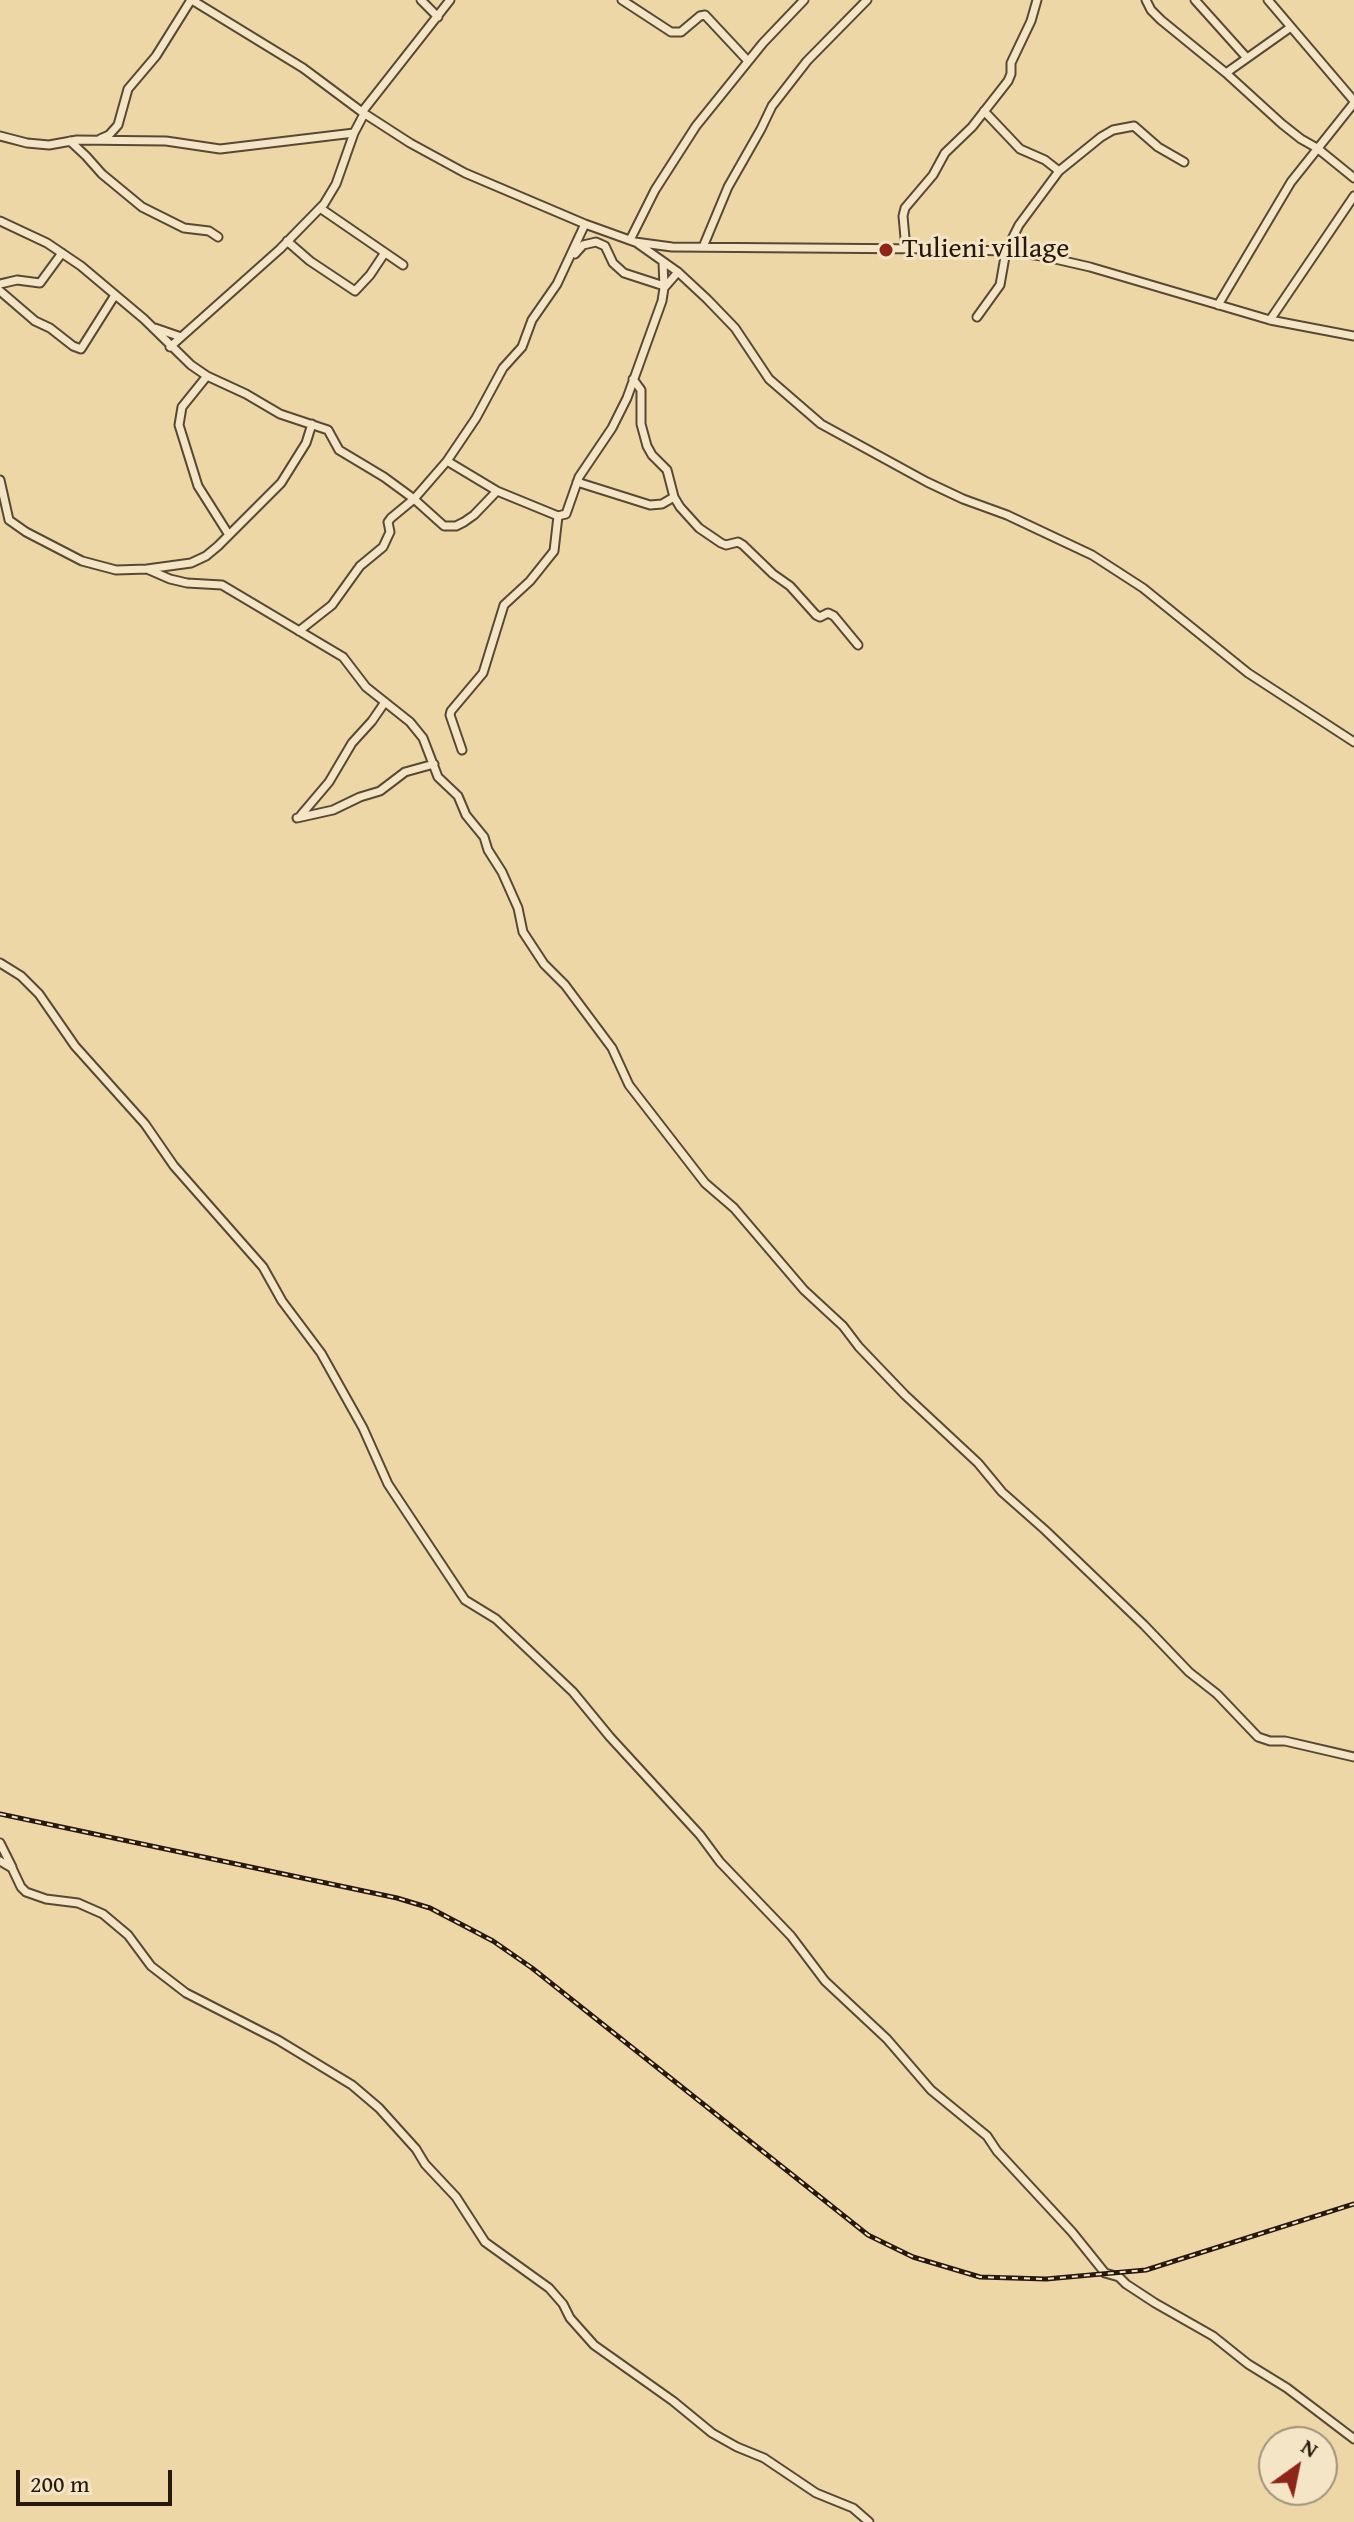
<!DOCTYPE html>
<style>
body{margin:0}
#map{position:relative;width:1354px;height:2522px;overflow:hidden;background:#edd7a7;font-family:"Gentium Book Plus",serif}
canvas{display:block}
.north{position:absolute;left:1258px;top:2426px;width:80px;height:80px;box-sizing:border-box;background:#f3e5c6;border:2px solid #a1937c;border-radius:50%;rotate:33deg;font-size:22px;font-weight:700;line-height:32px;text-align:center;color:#27180d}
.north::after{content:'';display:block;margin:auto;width:28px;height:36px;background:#8f2418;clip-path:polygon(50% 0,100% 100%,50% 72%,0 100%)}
.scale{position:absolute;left:16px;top:2470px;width:156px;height:36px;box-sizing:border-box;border:4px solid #27180d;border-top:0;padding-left:10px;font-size:24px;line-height:28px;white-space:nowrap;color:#27180d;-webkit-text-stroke:6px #f3e5c6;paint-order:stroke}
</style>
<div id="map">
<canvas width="1354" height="2522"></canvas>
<div class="north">N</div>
<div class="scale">200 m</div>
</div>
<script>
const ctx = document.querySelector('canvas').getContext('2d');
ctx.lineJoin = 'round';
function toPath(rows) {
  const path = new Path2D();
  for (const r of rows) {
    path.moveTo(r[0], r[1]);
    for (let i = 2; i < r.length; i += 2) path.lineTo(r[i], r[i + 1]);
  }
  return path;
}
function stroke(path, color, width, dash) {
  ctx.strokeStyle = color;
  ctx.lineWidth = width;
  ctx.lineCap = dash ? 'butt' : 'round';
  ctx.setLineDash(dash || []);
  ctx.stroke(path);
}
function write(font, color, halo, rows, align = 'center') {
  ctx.font = font + ' "Gentium Book Plus",serif';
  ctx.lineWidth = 6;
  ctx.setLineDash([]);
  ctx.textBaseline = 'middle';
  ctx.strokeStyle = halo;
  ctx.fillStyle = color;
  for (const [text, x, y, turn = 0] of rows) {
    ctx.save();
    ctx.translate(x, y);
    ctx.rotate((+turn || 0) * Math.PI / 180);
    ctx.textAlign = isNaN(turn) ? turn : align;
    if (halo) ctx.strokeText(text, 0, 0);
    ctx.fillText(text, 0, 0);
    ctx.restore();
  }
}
const minor = toPath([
 [192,0,303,68,362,112,410,143,465,173,585,224,635,242,672,247,930,249,1006,251,1042,256,1090,267,1270,320,1354,336],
 [421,0,438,17],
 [622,0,671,32,681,32,700,16,705,15,748,61],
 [1146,0,1151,10,1161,20,1226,73,1282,124,1301,139,1317,148,1354,178],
 [1195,0,1247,58],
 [1268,0,1354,101],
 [1226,73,1291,27],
 [984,111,1020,149,1045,160,1059,171],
 [362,112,450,0],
 [0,136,27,143,49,145,77,140,166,141,220,149,354,133],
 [100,139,109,135,118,125,128,89,156,56,191,0],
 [70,141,86,156,102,174,142,207,184,228,209,231,218,237],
 [320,208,403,265],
 [0,221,47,243,81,266,144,319,191,365,207,376,246,394,280,414,328,430,339,450,384,477,414,499,444,526,456,526,464,522,474,515,497,491],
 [630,240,655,190,696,126,763,43,804,0],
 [287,241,310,261,355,291,370,275,384,254],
 [637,243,678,272,707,299,735,328,769,379,821,424,927,482,963,499,1007,515,1092,555,1143,588,1248,673,1354,742],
 [703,247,728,187,761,129,772,106,807,61,867,0],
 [906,249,903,216,905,208,933,175,945,153,972,127,1008,81,1011,74,1011,63,1031,21,1037,0],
 [575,254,583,245,596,242,605,246,613,263,624,273,664,286],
 [0,284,17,280,40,283,62,253],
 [664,288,678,272],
 [0,291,35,321,50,328,73,346,81,349,115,295],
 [1218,305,1291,182,1354,103],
 [977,317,1000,285,1006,251,1019,225,1059,171,1101,137,1113,130,1134,126,1158,147,1184,162],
 [1270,320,1354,196],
 [155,328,181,337],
 [170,347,280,249,324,204,336,184,354,133,364,114],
 [207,376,182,407,179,425,198,486,229,535],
 [633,379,641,390,641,424,647,446,652,455,667,470,674,497,680,507,699,528,721,543,726,545,738,542,743,545,773,574,790,586,816,615,820,617,828,613,834,616,858,645],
 [447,461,497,491,558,516,566,514,579,477,612,428,627,398,662,301,664,288,663,262],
 [0,480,9,520,26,532,82,561,116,570,147,569,170,579,187,583,222,585,343,657,366,687,410,722,423,738,438,777,458,796,466,815,484,837,488,850,502,872,518,908,523,932,544,964,565,985,612,1048,629,1085,705,1183,734,1208,804,1290,843,1326,859,1347,905,1395,978,1463,1002,1492,1045,1530,1144,1625,1189,1672,1217,1694,1258,1737,1270,1741,1285,1741,1354,1757],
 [577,482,650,505,662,504,674,497],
 [147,569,191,563,206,556,218,546,281,483,306,443,312,424],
 [299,631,332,605,360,566,383,547,390,532,388,522,391,518,414,499,447,461,476,418,503,368,522,347,532,320,557,284,585,224],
 [462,750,450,715,451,711,483,673,504,605,530,581,554,551,558,516],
 [301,815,329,782,352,743,372,721,385,702],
 [297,818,333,810,360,797,380,791,405,772,434,764],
 [0,963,21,976,39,994,75,1046,145,1124,174,1166,263,1267,282,1301,321,1353,363,1428,388,1484,465,1600,496,1619,573,1692,610,1737,700,1835,720,1862,791,1936,825,1981,887,2039,931,2090,987,2136,997,2151,1072,2232,1105,2273,1119,2277,1126,2284,1155,2303,1213,2336,1248,2364,1287,2388,1354,2439],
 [0,1843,12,1867],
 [0,1861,12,1868,21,1887,26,1892,46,1899,78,1903,103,1914,128,1935,151,1966,186,1993,278,2040,352,2085,379,2108,416,2149,425,2164,456,2197,485,2242,549,2288,563,2304,570,2318,594,2345,673,2401,712,2433,737,2447,764,2458,816,2493,853,2508,869,2522]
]);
const rail = toPath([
 [0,1814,397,1898,430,1908,493,1941,532,1968,868,2235,913,2257,980,2277,1046,2279,1146,2270,1354,2204]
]);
const markers = [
 [886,250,8,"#8f2418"]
];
const poiNames = [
 ["Tulieni village",902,250]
];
stroke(minor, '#584834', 11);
stroke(minor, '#f3e5c6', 7);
stroke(rail, '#27180d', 5);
stroke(rail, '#f3e5c6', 2, [6]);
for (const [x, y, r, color] of markers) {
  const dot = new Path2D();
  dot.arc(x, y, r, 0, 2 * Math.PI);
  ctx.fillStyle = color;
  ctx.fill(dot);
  stroke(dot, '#f3e5c6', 3);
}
write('28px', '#27180d', '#f3e5c6', poiNames, 'left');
</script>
